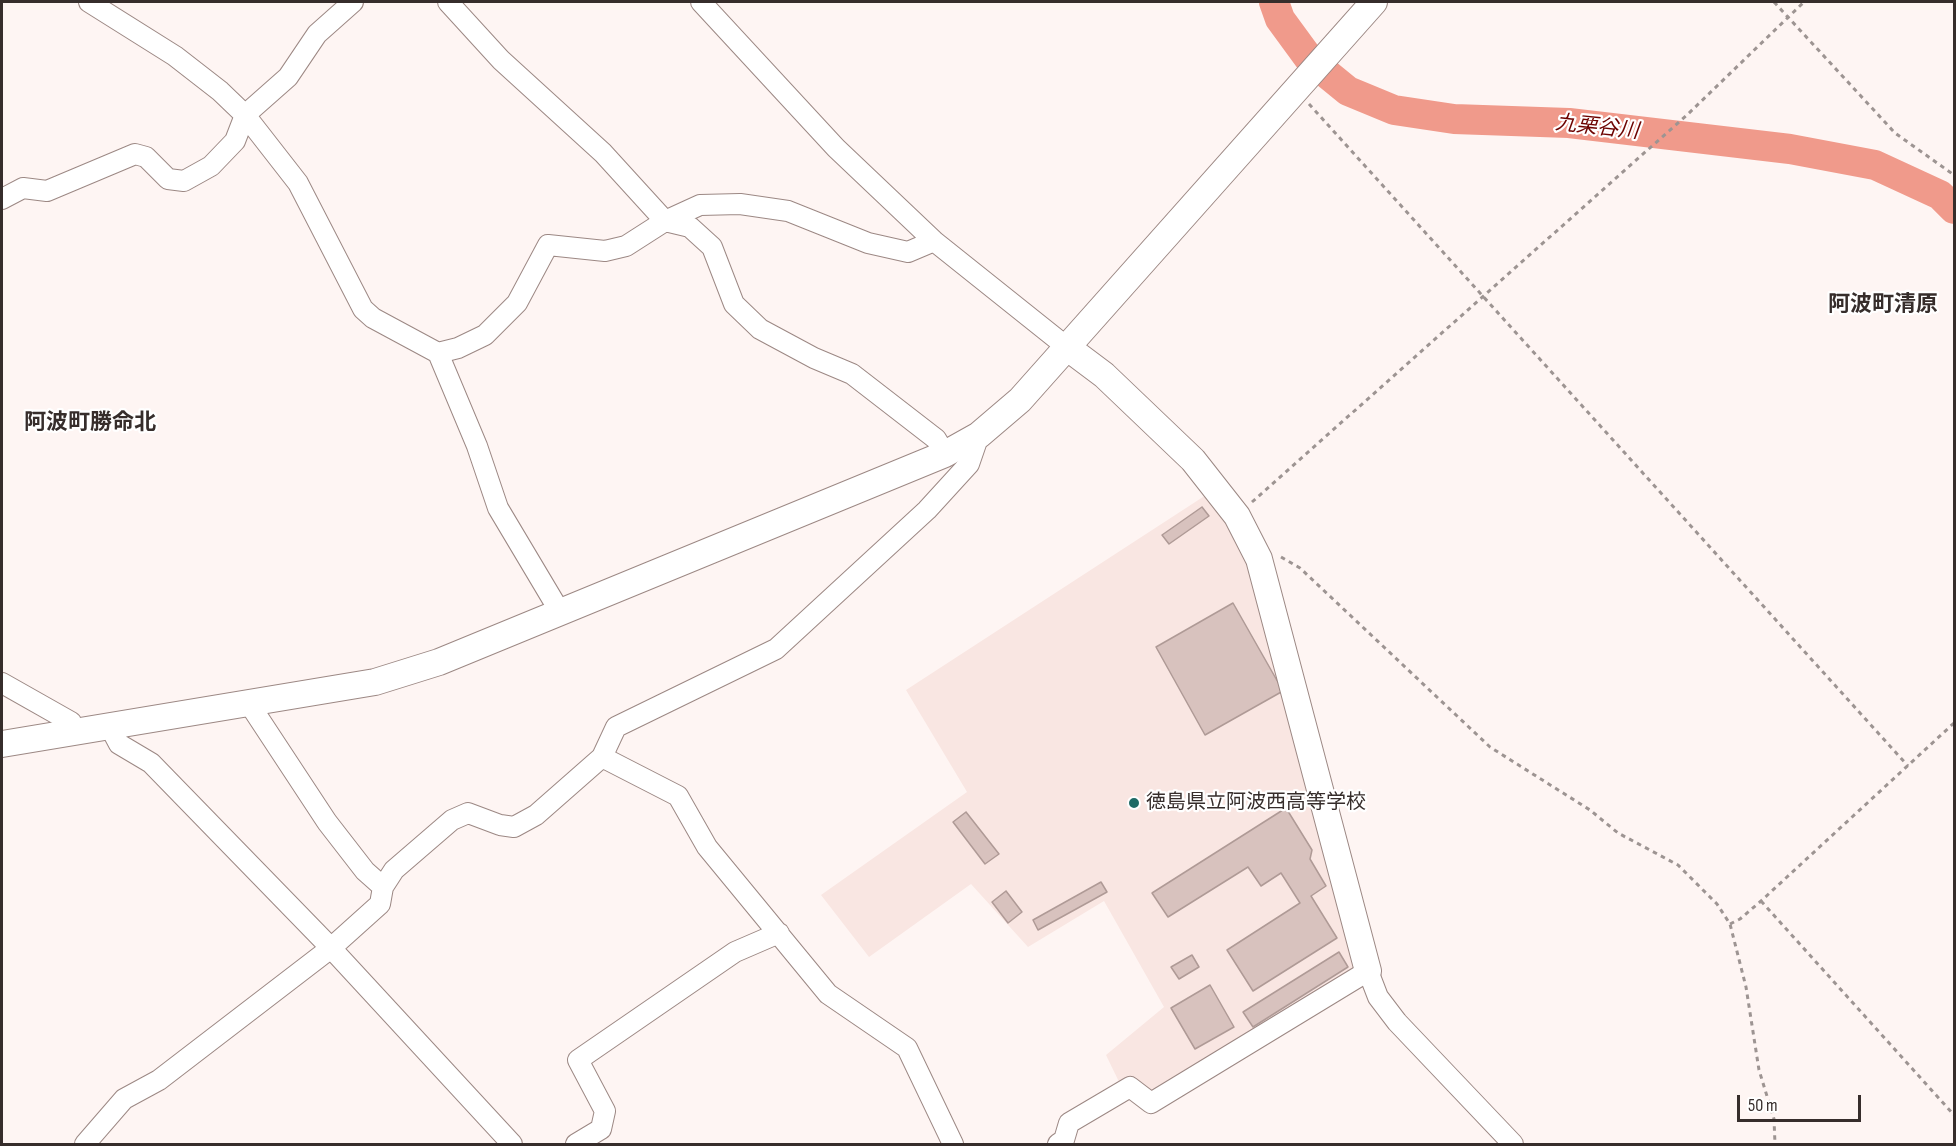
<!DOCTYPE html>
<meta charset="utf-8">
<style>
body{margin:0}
#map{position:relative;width:1956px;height:1146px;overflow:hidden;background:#fef5f3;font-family:"Sofia Sans Condensed",sans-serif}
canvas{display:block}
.frame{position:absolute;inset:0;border:3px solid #362d2b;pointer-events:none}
.scale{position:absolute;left:1737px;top:1095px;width:124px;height:27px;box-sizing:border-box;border:3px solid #362d2b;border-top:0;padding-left:8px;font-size:18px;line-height:21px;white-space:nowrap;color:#362d2b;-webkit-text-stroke:4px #fff;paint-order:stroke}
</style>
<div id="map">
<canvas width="1956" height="1146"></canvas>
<div class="frame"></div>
<div class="scale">50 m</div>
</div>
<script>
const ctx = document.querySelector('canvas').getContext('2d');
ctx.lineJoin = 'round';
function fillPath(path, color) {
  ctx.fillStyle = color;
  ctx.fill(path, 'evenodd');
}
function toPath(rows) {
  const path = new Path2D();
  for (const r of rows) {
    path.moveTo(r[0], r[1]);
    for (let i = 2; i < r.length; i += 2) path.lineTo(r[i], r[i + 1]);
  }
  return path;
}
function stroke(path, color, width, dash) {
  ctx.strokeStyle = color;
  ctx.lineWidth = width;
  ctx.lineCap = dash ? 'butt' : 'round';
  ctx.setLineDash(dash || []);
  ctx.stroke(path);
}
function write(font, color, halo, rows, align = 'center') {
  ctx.font = font + ' "Sofia Sans Condensed","Noto Sans JP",sans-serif';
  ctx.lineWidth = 4.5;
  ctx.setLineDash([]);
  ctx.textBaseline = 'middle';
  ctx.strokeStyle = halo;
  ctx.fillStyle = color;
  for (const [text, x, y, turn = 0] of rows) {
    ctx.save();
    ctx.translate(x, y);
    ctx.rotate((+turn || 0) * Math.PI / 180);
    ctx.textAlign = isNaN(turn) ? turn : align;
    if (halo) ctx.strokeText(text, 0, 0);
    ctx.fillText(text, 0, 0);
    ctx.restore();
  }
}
const built = toPath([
 [1206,495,1232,524,1253,574,1363,969,1151,1097,1121,1086,1106,1055,1164,1007,1104,901,1028,947,971,884,869,957,821,895,967,792,906,690]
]);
const river = toPath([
 [1274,2,1280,19,1310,60,1348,91,1394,110,1454,119,1569,123,1790,149,1875,165,1940,195,1954,209]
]);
const building = toPath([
 [1202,507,1209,516,1169,544,1162,535,1202,507],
 [1233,603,1283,691,1205,735,1156,647,1233,603],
 [1286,808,1312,850,1310,859,1326,886,1311,896,1337,938,1253,991,1227,950,1300,903,1281,873,1261,886,1248,867,1168,917,1152,893,1286,808],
 [966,812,999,854,985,864,953,822,966,812],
 [1101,882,1107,892,1038,930,1033,920,1101,882],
 [1006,891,1022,912,1008,923,992,902,1006,891],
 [1339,952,1348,967,1253,1027,1243,1012,1339,952],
 [1192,955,1199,967,1179,979,1171,967,1192,955],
 [1210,985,1234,1027,1195,1049,1171,1008,1210,985]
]);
const path = toPath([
 [1774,2,1895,133,1954,175],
 [1309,104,1908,766],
 [1252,502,1688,114,1804,2],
 [1281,557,1300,568,1490,747,1590,810,1618,833,1678,865,1717,904,1730,924,1746,987,1759,1070,1774,1119,1775,1144],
 [1761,901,1954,1115],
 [1730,924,1740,919,1761,901,1954,723]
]);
const minor = toPath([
 [89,2,175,56,220,91,245,115,298,183,363,309,373,318,438,353,477,446,498,508,560,612],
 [448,2,501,60,603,153,665,221,690,227,712,247,734,304,760,329,814,358,852,374,936,439,945,454],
 [701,2,836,148,934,241,1068,348],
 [2,199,23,188,47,191,135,154,146,157,168,179,184,181,211,166,235,141,245,115,288,77,317,34,353,2],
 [438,353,458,348,485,335,517,303,548,245,605,251,626,246,665,221,700,205,740,204,788,211,868,243,908,252,934,241],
 [2,683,71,722,74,733],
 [250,705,327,822,365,871,383,887],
 [110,727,119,744,151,763,331,948,512,1144],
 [602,757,678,796,707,847,828,994,907,1048,953,1144],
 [85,1144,124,1099,159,1080,331,948,380,904,383,887,394,870,452,820,468,813,500,825,514,827,536,815,602,757,616,727,776,649,927,510,969,464,979,435],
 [576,1144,601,1129,605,1111,578,1060,735,952,779,933],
 [1058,1144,1064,1140,1069,1123,1130,1087,1151,1103,1368,971,1378,997,1397,1022,1513,1144]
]);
const tertiary = toPath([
 [1068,348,1104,375,1193,460,1237,516,1259,559,1368,971],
 [2,744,375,682,439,662,945,454,979,435,1020,400,1374,2]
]);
const markers = [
 [1134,803,6,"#1e6a65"]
];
const poiNames = [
 ["徳島県立阿波西高等学校",1146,803]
];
const waterNames = [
 ["九栗谷川",1597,128,6]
];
const quarterNames = [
 ["阿波町清原",1883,305],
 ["阿波町勝命北",90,423]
];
fillPath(built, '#f9e6e2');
stroke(river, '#f09a8b', 30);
fillPath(building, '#d8c2be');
stroke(building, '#af9a96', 1.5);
stroke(minor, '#9c8884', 22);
stroke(tertiary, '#9c8884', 28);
stroke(path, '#9d9492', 3, [4.5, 4.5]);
stroke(minor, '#fff', 20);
stroke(tertiary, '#fff', 26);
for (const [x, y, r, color] of markers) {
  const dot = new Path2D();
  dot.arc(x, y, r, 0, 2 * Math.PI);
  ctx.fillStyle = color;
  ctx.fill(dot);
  stroke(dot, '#fff', 2);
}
write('20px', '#362d2b', '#fff', poiNames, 'left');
write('italic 21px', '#6d0300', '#fff', waterNames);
write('bold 22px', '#362d2b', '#fff', quarterNames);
</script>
